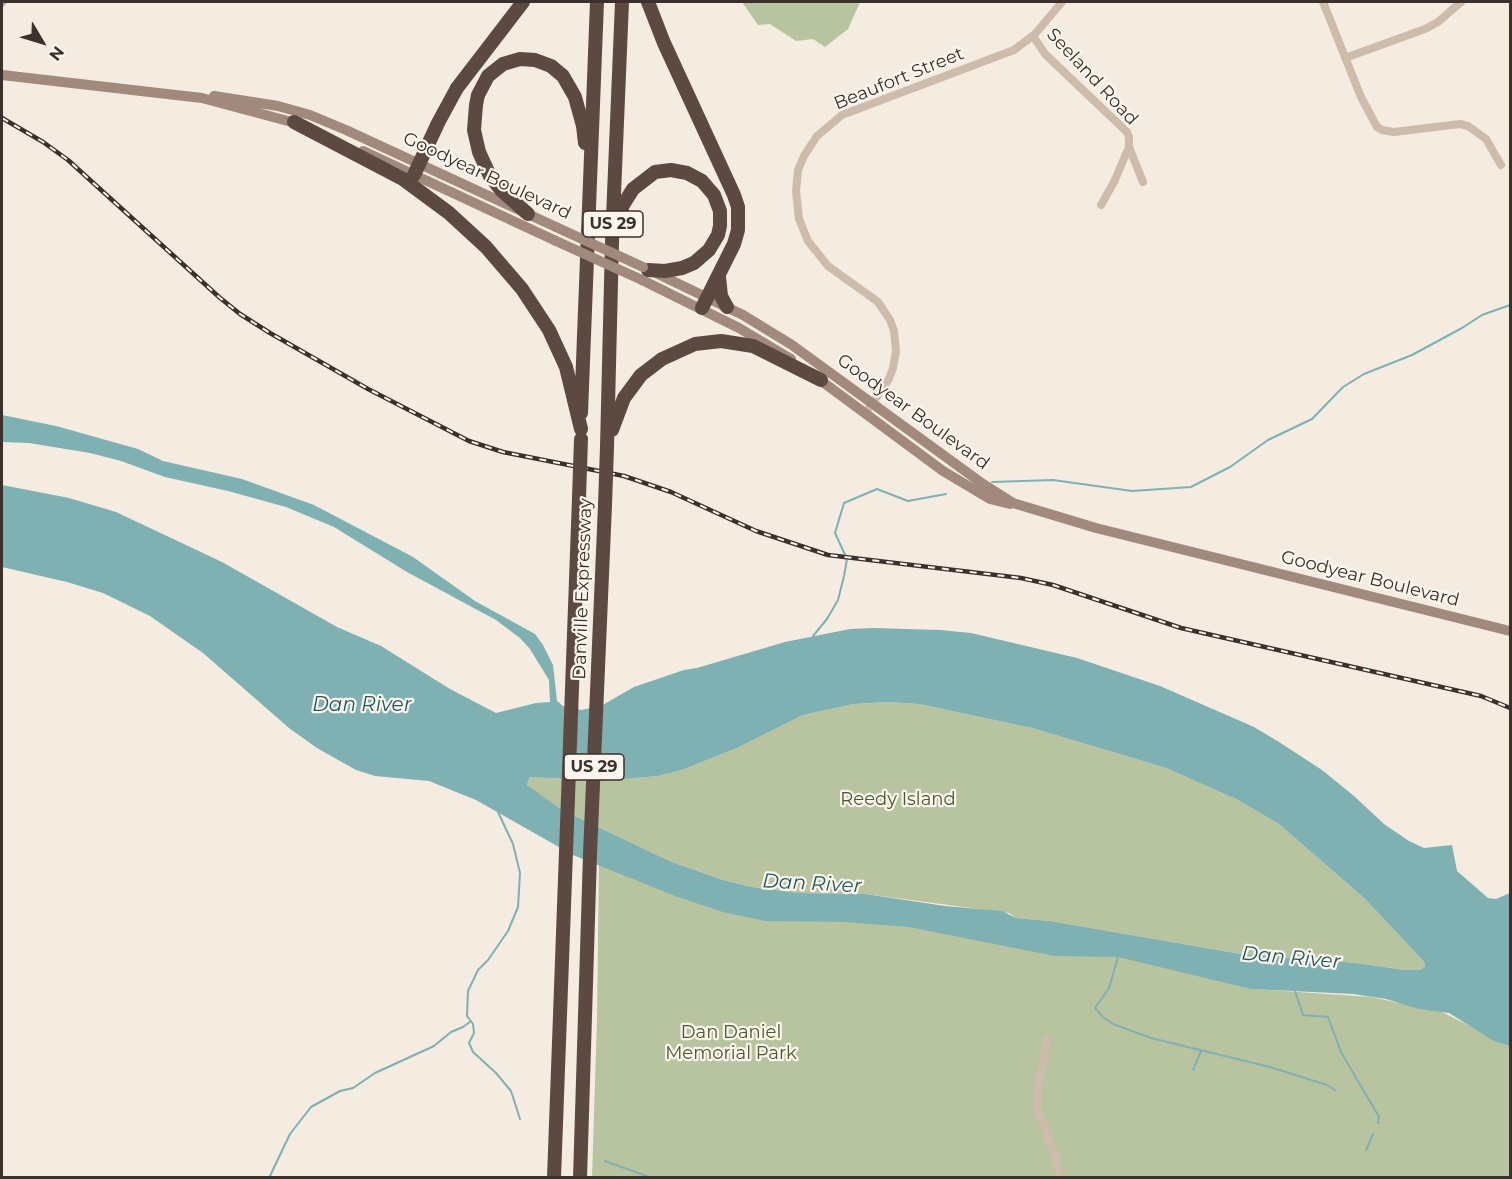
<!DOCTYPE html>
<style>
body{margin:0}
#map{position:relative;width:1512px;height:1179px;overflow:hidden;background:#f4ebe1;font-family:Montserrat,sans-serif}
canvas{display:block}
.frame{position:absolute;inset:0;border:3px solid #3b302b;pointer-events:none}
.north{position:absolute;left:12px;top:12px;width:60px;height:60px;-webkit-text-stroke:4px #fbf5ee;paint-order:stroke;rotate:128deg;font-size:16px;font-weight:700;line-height:24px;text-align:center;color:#3b302b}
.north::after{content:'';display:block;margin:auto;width:21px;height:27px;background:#3b302b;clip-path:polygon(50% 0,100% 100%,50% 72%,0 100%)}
</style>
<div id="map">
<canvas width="1512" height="1179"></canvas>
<div class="frame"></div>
<div class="north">N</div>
</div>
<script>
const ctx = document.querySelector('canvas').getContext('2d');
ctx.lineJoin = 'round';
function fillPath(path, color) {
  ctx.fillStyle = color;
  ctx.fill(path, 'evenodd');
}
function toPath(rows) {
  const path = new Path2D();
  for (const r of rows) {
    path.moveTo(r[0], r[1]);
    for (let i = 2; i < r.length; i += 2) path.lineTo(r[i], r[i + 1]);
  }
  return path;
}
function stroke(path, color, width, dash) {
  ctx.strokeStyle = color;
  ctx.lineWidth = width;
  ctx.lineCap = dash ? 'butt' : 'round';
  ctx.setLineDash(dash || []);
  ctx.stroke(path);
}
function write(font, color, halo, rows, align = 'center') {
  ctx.font = font + ' Montserrat,sans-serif';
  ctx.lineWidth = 4.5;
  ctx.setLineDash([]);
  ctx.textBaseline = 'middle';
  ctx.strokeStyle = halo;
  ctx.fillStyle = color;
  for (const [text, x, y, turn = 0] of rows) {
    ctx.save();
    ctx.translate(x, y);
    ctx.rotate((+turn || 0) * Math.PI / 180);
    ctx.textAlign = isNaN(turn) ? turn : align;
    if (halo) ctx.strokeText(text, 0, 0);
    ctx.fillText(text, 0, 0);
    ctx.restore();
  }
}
const green = toPath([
 [742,2,860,2,848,29,825,47,813,39,796,41,770,24,758,25],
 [887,702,919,704,1032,728,1166,768,1238,800,1279,824,1364,898,1416,953,1424,962,1425,968,1420,970,1405,970,1356,963,1241,954,1050,921,1016,918,1009,913,865,894,798,893,752,887,723,880,672,862,562,810,527,786,530,777,603,781,658,776,682,770,737,748,803,715,854,704],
 [599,861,892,922,1116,955,1255,989,1371,997,1442,1012,1510,1046,1510,1177,592,1178,597,1019]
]);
const water = toPath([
 [2,415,56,426,138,449,163,461,242,479,314,505,413,557,475,601,535,634,543,645,553,665,557,701,563,706,581,710,601,706,634,687,684,670,697,668,785,642,850,629,873,628,940,630,971,633,1077,658,1160,686,1254,727,1279,742,1322,770,1354,796,1384,824,1409,841,1424,848,1452,845,1457,871,1488,898,1496,899,1510,893,1510,1046,1494,1041,1449,1013,1419,1009,1386,999,1353,994,1251,989,1118,957,1055,956,909,927,845,922,765,921,723,912,675,896,573,855,476,800,429,781,375,776,356,770,317,748,289,728,203,653,150,616,103,593,67,582,2,567,2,485,69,498,116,512,222,562,337,627,381,646,450,689,496,713,536,703,550,702,549,680,530,649,520,638,496,620,407,572,334,527,286,507,228,491,165,477,121,461,90,453,29,443,2,442],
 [887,702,919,704,1032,728,1166,768,1238,800,1279,824,1364,898,1416,953,1424,962,1425,967,1420,970,1405,970,1356,963,1241,954,1050,921,1016,918,1002,911,945,906,865,894,798,893,752,887,723,880,672,862,562,810,527,785,530,777,603,781,658,776,682,770,737,748,803,715,854,704]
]);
const stream = toPath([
 [2,7,6,2],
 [992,482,1053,480,1132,491,1191,487,1230,467,1268,440,1312,419,1343,387,1364,374,1412,355,1462,328,1482,315,1510,305],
 [814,638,813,636,827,619,838,600,844,576,847,559,835,533,844,503,877,489,908,501,946,494],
 [498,812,513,844,520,873,518,907,508,931,488,960,478,970,468,991,467,1016,473,1024,474,1033,469,1043,473,1052,496,1073,511,1091,520,1119],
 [1116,955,1118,957,1109,988,1095,1008,1103,1017,1113,1024,1151,1038,1270,1067,1327,1085,1335,1090],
 [1294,988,1303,1015,1328,1017,1341,1052,1379,1117,1378,1123],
 [1193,1070,1201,1051],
 [1366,1150,1373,1134],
 [605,1161,652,1178],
 [269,1178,290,1134,311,1107,340,1091,353,1088,375,1073,434,1046,451,1032,463,1027,471,1021]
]);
const street = toPath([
 [1323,2,1361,97,1377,127,1382,130,1394,132,1460,124,1468,126,1486,139,1501,165],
 [1033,36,1045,54,1127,132,1129,137,1129,147,1143,182],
 [1345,58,1425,29,1438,22,1461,2],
 [1101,205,1114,182,1129,147],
 [865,414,889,379,893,368,896,351,894,331,890,320,878,302,828,266,808,241,799,219,796,191,798,170,804,156,817,136,842,115,1014,50,1035,34,1062,2],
 [1047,1040,1038,1087,1037,1108,1056,1159,1060,1178]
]);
const secondary = toPath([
 [2,75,202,98,299,124],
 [214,96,278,106,310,115,346,130,556,227],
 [363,151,556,241],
 [654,272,743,315,792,345,983,484,1013,503,1096,528,1510,631],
 [642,280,739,328,791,359],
 [816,377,943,471,990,499,1010,504]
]);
const highway = toPath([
 [648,2,664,43,734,195,738,207,738,230,734,244,702,308],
 [294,122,403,179,449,213,486,247,522,289,549,330,566,367,581,429],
 [414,175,438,123,457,88,523,2],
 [528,214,501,190,490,176,479,152,474,130,476,105,478,95,488,76,503,64,520,59,535,60,551,66,563,76,575,97,583,126,585,143],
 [618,218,623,205,633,189,655,172,671,170,687,173,702,181,714,195,720,211,720,226,718,235,709,250,694,263,682,268,665,271,648,270],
 [719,277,721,296,727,307],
 [581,413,597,2],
 [612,430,624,398,641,375,662,359,695,344,721,341,753,346,821,380],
 [607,447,612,242,622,2],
 [554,1178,579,498],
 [580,1178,590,854,605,505]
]);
const rail = toPath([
 [2,118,43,142,68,160,219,297,240,314,270,333,368,389,469,441,503,452,624,476,671,492,756,531,828,555,1021,578,1053,585,1181,628,1481,696,1510,708]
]);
const secondaryBridge = toPath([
 [556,227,643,267],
 [556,241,642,280]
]);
const highwayBridge = toPath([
 [579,498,581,439],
 [605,505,607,447]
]);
const shields = [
 [613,224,60],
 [594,767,60]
];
const shieldNames = [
 ["US 29",613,224],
 ["US 29",594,767]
];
const streetNames = [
 ["Seeland Road",1092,77,47],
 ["Beaufort Street",899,79,-22],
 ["Goodyear Boulevard",487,176,25],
 ["Goodyear Boulevard",913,412,36],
 ["Goodyear Boulevard",1370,579,14],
 ["Danville Expressway",583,589,-88]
];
const parkNames = [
 ["Reedy Island",898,800],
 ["Dan Daniel",731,1033],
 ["Memorial Park",731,1054]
];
const waterNames = [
 ["Dan River",362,705],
 ["Dan River",812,884,3],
 ["Dan River",1291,958,5]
];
fillPath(green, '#b8c4a0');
fillPath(water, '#7fb0b2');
stroke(stream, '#7fb0b2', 2);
stroke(street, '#cdbbac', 8);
stroke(secondary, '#a18a7d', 10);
stroke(highway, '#5c4a42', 14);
stroke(rail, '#3b302b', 4.5);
stroke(rail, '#fbf5ee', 2, [7]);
stroke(secondaryBridge, '#a18a7d', 10);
stroke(highwayBridge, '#5c4a42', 14);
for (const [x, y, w] of shields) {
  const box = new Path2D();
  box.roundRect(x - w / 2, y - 13, w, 26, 4.5);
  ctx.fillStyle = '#fbf5ee';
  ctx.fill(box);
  stroke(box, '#3b302b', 1.5);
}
write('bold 16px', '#3b302b', null, shieldNames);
write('18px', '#3b302b', '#fbf5ee', streetNames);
write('18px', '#4a5a2e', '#fbf5ee', parkNames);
write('italic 20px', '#1f5a5e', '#fbf5ee', waterNames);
</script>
